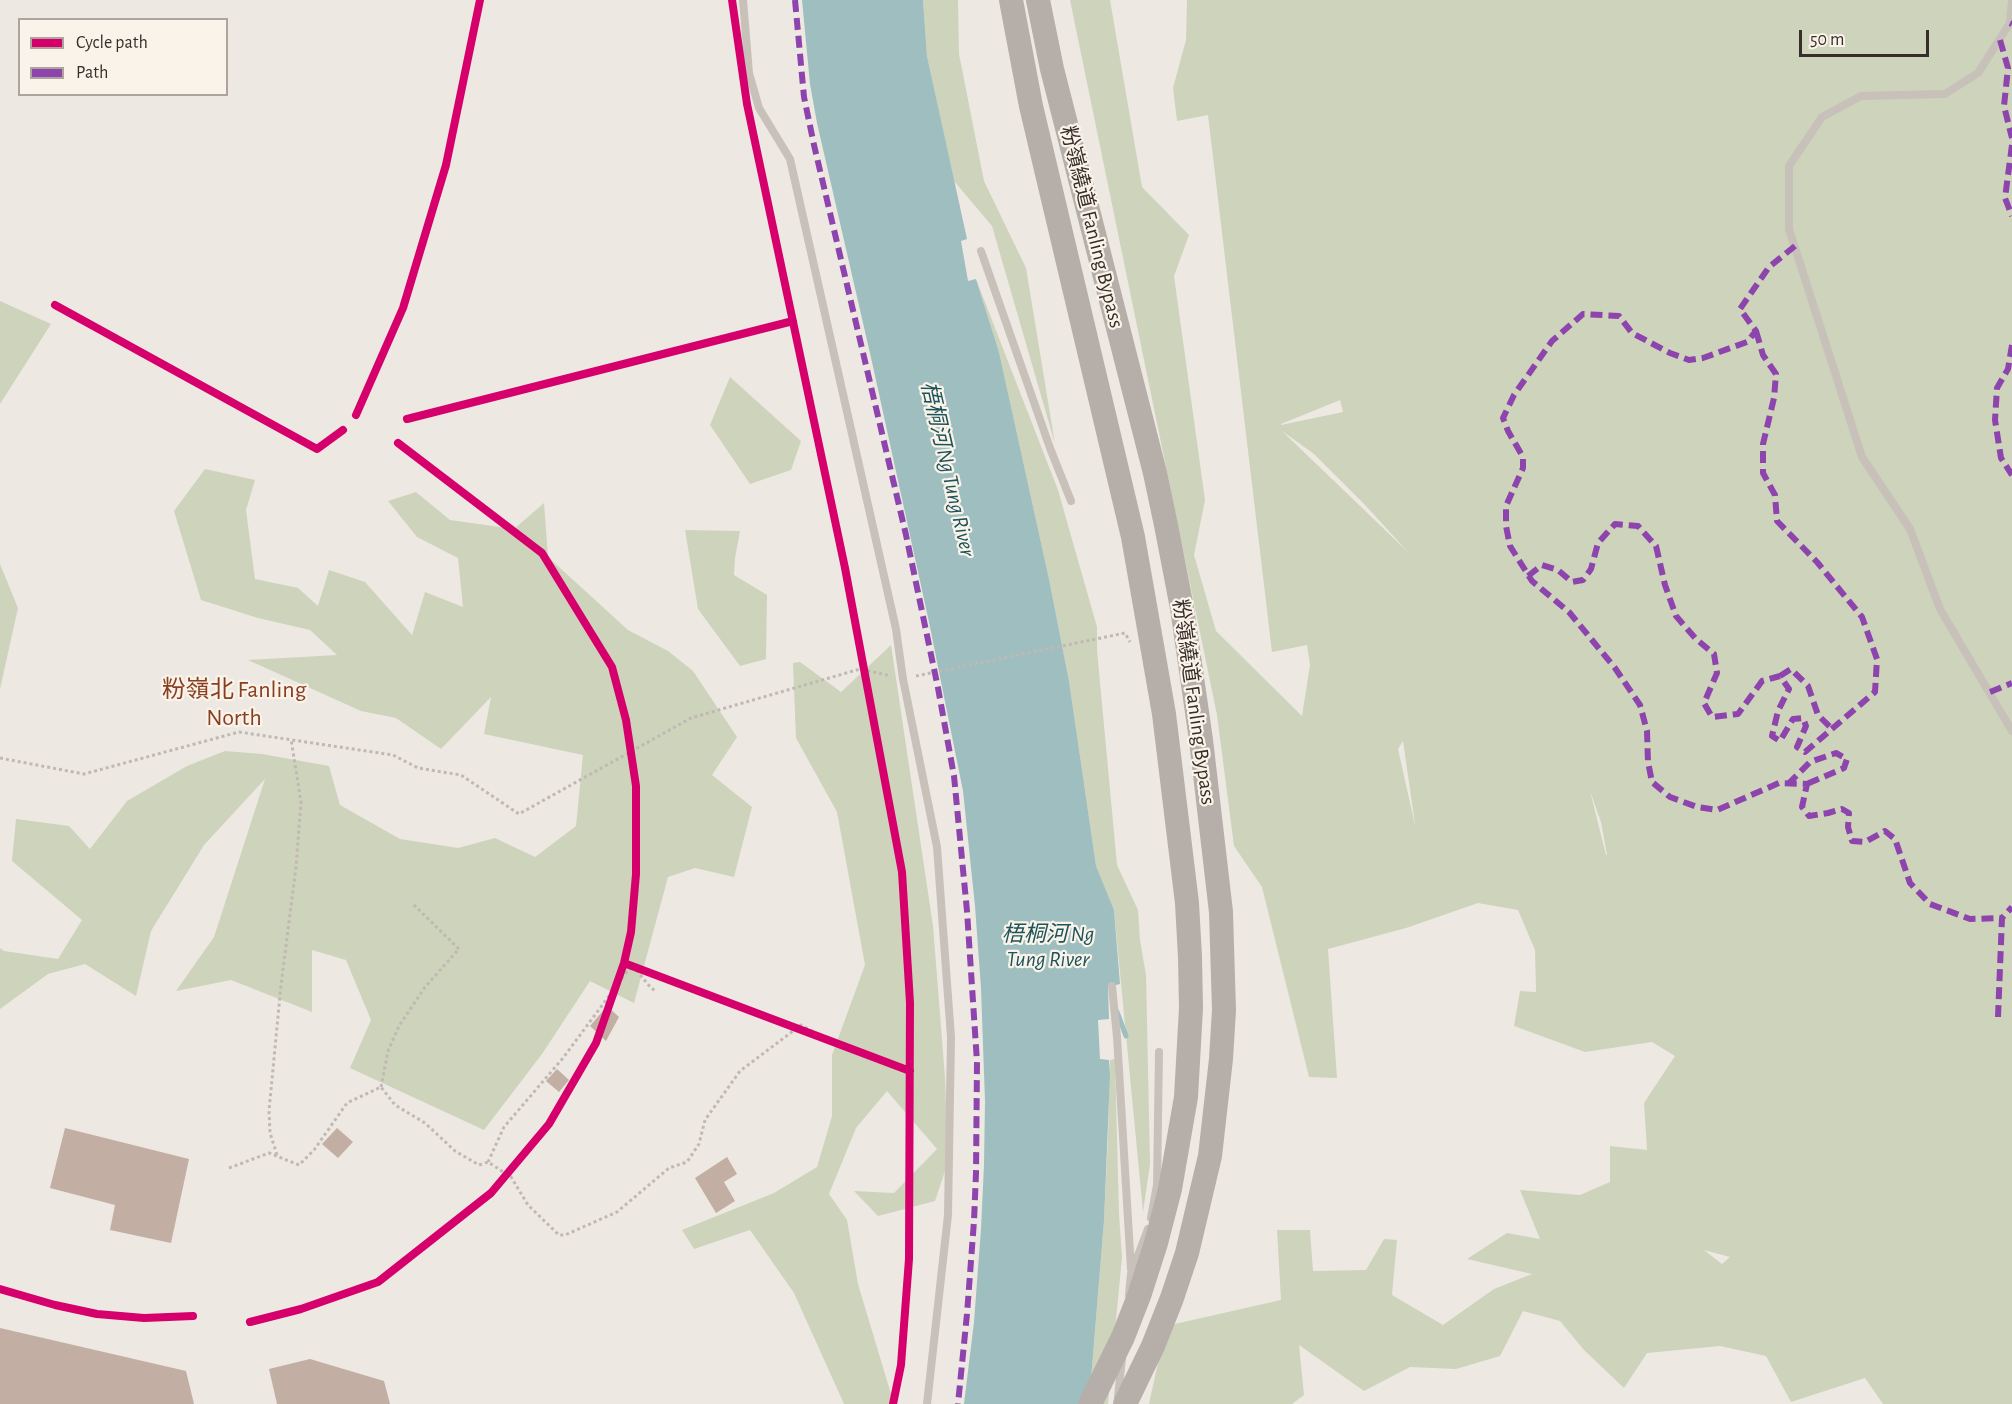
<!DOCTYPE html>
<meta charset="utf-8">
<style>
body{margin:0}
#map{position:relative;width:2012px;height:1404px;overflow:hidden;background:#eee8e2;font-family:"Alegreya Sans",sans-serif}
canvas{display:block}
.legend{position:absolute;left:18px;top:18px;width:210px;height:78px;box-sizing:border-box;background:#faf3ea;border:2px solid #aca49d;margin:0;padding:8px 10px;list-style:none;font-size:18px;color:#382e29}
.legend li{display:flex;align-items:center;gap:12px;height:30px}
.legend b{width:30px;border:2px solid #aca49d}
.scale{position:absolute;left:1799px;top:30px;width:130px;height:27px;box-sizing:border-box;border:3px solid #382e29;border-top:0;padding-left:8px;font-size:18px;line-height:21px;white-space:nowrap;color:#382e29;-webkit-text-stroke:4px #faf3ea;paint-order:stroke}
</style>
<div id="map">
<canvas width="2012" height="1404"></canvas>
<ul class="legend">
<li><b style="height:8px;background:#d6006c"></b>Cycle path</li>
<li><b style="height:8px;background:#8e44ad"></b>Path</li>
</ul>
<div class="scale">50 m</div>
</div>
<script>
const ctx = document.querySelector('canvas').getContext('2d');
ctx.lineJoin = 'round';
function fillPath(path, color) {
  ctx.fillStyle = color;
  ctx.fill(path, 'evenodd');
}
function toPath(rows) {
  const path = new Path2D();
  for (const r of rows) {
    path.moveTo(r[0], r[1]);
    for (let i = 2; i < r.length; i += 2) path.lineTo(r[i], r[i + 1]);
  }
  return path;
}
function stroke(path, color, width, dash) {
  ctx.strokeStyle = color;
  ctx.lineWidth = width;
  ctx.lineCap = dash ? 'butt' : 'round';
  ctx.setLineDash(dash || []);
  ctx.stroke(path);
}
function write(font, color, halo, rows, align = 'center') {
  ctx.font = font + ' "Alegreya Sans","Noto Sans SC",sans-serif';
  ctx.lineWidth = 4.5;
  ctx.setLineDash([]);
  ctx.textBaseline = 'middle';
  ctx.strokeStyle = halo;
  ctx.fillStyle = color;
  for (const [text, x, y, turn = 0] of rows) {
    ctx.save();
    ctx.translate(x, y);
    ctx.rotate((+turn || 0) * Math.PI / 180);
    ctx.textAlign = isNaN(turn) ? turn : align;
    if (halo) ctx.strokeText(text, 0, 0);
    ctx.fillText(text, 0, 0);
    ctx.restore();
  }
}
const green = toPath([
 [923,0,958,0,959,54,984,181,1026,268,1055,444,992,226,954,181,927,56],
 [1070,0,1110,0,1142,187,1189,235,1174,276,1205,500,1194,555,1216,631,1302,716,1310,665,1307,645,1272,652,1208,115,1177,121,1173,88,1186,40,1187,0,2012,0,2012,1404,1883,1404,1865,1378,1791,1402,1766,1356,1720,1346,1647,1353,1624,1388,1584,1350,1560,1321,1523,1311,1500,1356,1456,1369,1410,1367,1364,1391,1299,1345,1304,1395,1292,1404,1149,1404,1166,1326,1281,1300,1277,1230,1310,1230,1313,1271,1366,1270,1384,1239,1397,1240,1392,1295,1443,1325,1494,1289,1532,1274,1467,1259,1507,1233,1540,1239,1520,1190,1580,1195,1610,1182,1610,1146,1647,1150,1644,1103,1675,1056,1652,1042,1585,1052,1514,1026,1520,991,1536,992,1535,950,1518,910,1478,903,1406,928,1328,949,1337,1078,1309,1077,1262,887,1234,846,1217,715],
 [1340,400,1343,412,1281,425,1281,424],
 [1282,431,1314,454,1366,506,1408,552],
 [1403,741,1415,824,1415,825,1398,749],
 [1590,791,1601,822,1607,855,1606,855],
 [1704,1250,1730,1257,1722,1264],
 [976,279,1058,490,1097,627,1097,650,1117,865,1138,910,1140,940,1146,975,1150,1164,1143,1212,1114,910,1096,867,1069,681,1049,579,999,352],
 [0,301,51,324,0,404],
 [730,377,801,441,791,470,750,484,710,425],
 [205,469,255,480,246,510,255,579,298,588,318,606,329,570,365,582,412,635,425,592,463,607,458,558,417,537,388,501,416,492,450,520,514,529,544,503,548,557,628,630,668,651,693,671,737,737,712,775,752,807,734,877,695,868,668,877,634,1003,590,981,542,1054,484,1130,350,1068,371,1020,346,960,312,950,312,1012,231,980,176,991,214,937,265,779,204,845,151,931,136,996,85,964,48,974,0,1009,0,948,4,951,58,959,82,920,12,861,16,819,69,826,90,849,127,801,187,766,225,751,262,754,329,766,340,805,400,839,458,848,495,838,535,857,576,826,583,755,484,734,491,697,441,749,396,718,361,711,248,660,337,655,310,630,258,618,201,600,174,511],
 [685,530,740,531,735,558,734,575,767,595,766,659,740,666,698,609],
 [0,564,18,608,0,689],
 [891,645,933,926,945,1077,948,1162,935,1201,878,1216,854,1191,894,1193,937,1149,887,1091,856,1128,829,1194,847,1220,858,1284,894,1404,844,1404,794,1293,750,1230,694,1249,682,1230,774,1193,817,1167,832,1116,832,1055,865,965,837,812,796,738,793,663,800,662,841,692],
 [1115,1059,1119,1214,1122,1257,1108,1404,1089,1404,1104,1221,1108,1137,1110,1060]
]);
const water = toPath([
 [802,0,923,0,927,56,967,239,961,241,968,281,976,279,999,352,1049,579,1069,681,1096,866,1114,910,1120,984,1108,987,1109,1019,1098,1020,1100,1059,1109,1060,1110,1075,1104,1221,1089,1404,964,1404,974,1322,981,1229,984,1165,985,1101,981,988,975,906,963,791,929,622,872,362,817,123,810,84]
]);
const stream = toPath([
 [1117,1012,1126,1036]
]);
const building = toPath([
 [607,1006,619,1017,606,1041,590,1026],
 [557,1069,569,1080,559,1092,546,1081],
 [65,1128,189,1159,171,1243,110,1230,115,1205,50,1188],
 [337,1128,353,1142,338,1158,322,1144],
 [727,1157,737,1174,724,1182,735,1201,716,1213,695,1178],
 [0,1328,186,1371,194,1404,0,1404],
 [310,1359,384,1381,390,1404,277,1404,269,1369]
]);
const path = toPath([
 [916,676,1125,633,1130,642],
 [0,758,84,774,239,732,393,755,418,768,461,775,519,814,691,718,860,669,891,676],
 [381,1087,388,1051,399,1026,425,987,459,949,413,904],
 [277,1155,270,1133,269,1111,281,985,296,867,301,802,291,739],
 [488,1162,504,1127,563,1058,632,965,651,988,657,992],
 [229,1168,269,1153,299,1165,314,1150,347,1103,381,1087,395,1105,425,1123,455,1151,479,1165,488,1162,511,1177,528,1205,559,1235,565,1235,617,1212,669,1168,687,1162,699,1144,705,1120,740,1071,801,1025,821,1036]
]);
const service = toPath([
 [743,0,749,73,759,108,790,159,896,629,903,679,937,847,951,1037,948,1215,927,1404],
 [2012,0,2010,23,1978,73,1945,94,1861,96,1822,117,1789,166,1789,229,1862,457,1910,529,1940,609,2012,731],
 [981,251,1050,448,1071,501],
 [1112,986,1117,1037,1131,1269],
 [1151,1218,1157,1185,1159,1052],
 [1129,1295,1131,1274,1148,1229],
 [1118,1397,1122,1358]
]);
const primary = toPath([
 [1011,0,1031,106,1133,537,1164,714,1187,903,1190,957,1191,1008,1186,1097,1170,1189,1156,1243,1139,1296,1123,1337,1090,1404],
 [1038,0,1052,69,1155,473,1166,525,1182,608,1201,740,1221,912,1224,1010,1221,1059,1210,1156,1187,1253,1172,1298,1153,1346,1125,1404]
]);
const quiet = toPath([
 [795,0,804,97,814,145,906,535,938,688,954,776,967,911,977,1062,976,1173,974,1221,967,1314,958,1404],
 [2010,23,2012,24],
 [2000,40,2008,68,2004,106,2012,138],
 [2012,145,2005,198,2012,216],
 [1795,246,1769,267,1740,309,1756,331,1747,342,1703,358,1689,360,1670,353,1632,333,1619,316,1583,314,1552,341,1514,395,1503,418,1508,431,1523,457,1523,468,1506,506,1506,526,1510,546,1532,581,1569,612,1615,668,1640,705,1647,731,1648,762,1652,782,1670,797,1697,807,1717,810,1779,783,1807,784,1802,807,1809,816,1828,813,1842,809,1849,813,1848,827,1852,841,1865,842,1885,831,1895,839,1910,883,1930,904,1970,919,2002,918],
 [2012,345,2008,369,1997,388,1995,420,2001,458,2012,475],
 [1528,576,1542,565,1558,570,1572,582,1583,580,1591,569,1598,543,1615,524,1638,526,1656,546,1665,585,1676,616,1696,639,1714,654,1717,673,1704,703,1712,717,1738,714,1762,681,1780,676,1789,689,1778,711,1772,736,1780,741,1793,719,1803,718,1806,726,1797,747,1805,752,1875,692,1877,659,1862,617,1817,562,1777,521,1775,495,1763,473,1763,444,1774,398,1776,374,1763,355,1756,331],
 [1780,676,1791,669,1808,686,1818,715,1832,729],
 [1990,692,2012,683],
 [1788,784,1810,762,1836,753,1847,759,1844,768,1807,784],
 [1998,1017,2002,918,2012,907]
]);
const cycleway = toPath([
 [732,0,747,104,845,568,902,872,910,1003,909,1259,901,1365,893,1404],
 [55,305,317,449,343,430],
 [356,415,403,308,446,165,480,0],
 [407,419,793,321],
 [624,963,910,1071],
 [0,1289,55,1305,97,1314,144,1318,193,1316],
 [250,1322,301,1309,378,1282,491,1193,549,1124,596,1043,624,963,631,932,636,874,636,786,626,720,612,667,542,553,398,443]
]);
const streetNames = [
 ["粉嶺繞道 Fanling Bypass",1092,227,76],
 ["粉嶺繞道 Fanling Bypass",1194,702,82]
];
const waterNames = [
 ["梧桐河 Ng Tung River",948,469,77],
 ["梧桐河 Ng",1048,934],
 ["Tung River",1048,959]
];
const quarterNames = [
 ["粉嶺北 Fanling",234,690],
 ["North",234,718]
];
fillPath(green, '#ced3bc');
fillPath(water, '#9ebebf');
stroke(stream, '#9ebebf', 5);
fillPath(building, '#c2aea3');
stroke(path, '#c0b9b3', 3, [3, 3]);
stroke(service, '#c7c1ba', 8);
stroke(primary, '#b6afa9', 24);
stroke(quiet, '#8e44ad', 6, [12, 6]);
stroke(cycleway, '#d6006c', 8);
write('21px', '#382e29', '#faf3ea', streetNames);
write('italic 22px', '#1d535a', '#faf3ea', waterNames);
write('24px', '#883e20', '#faf3ea', quarterNames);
</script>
